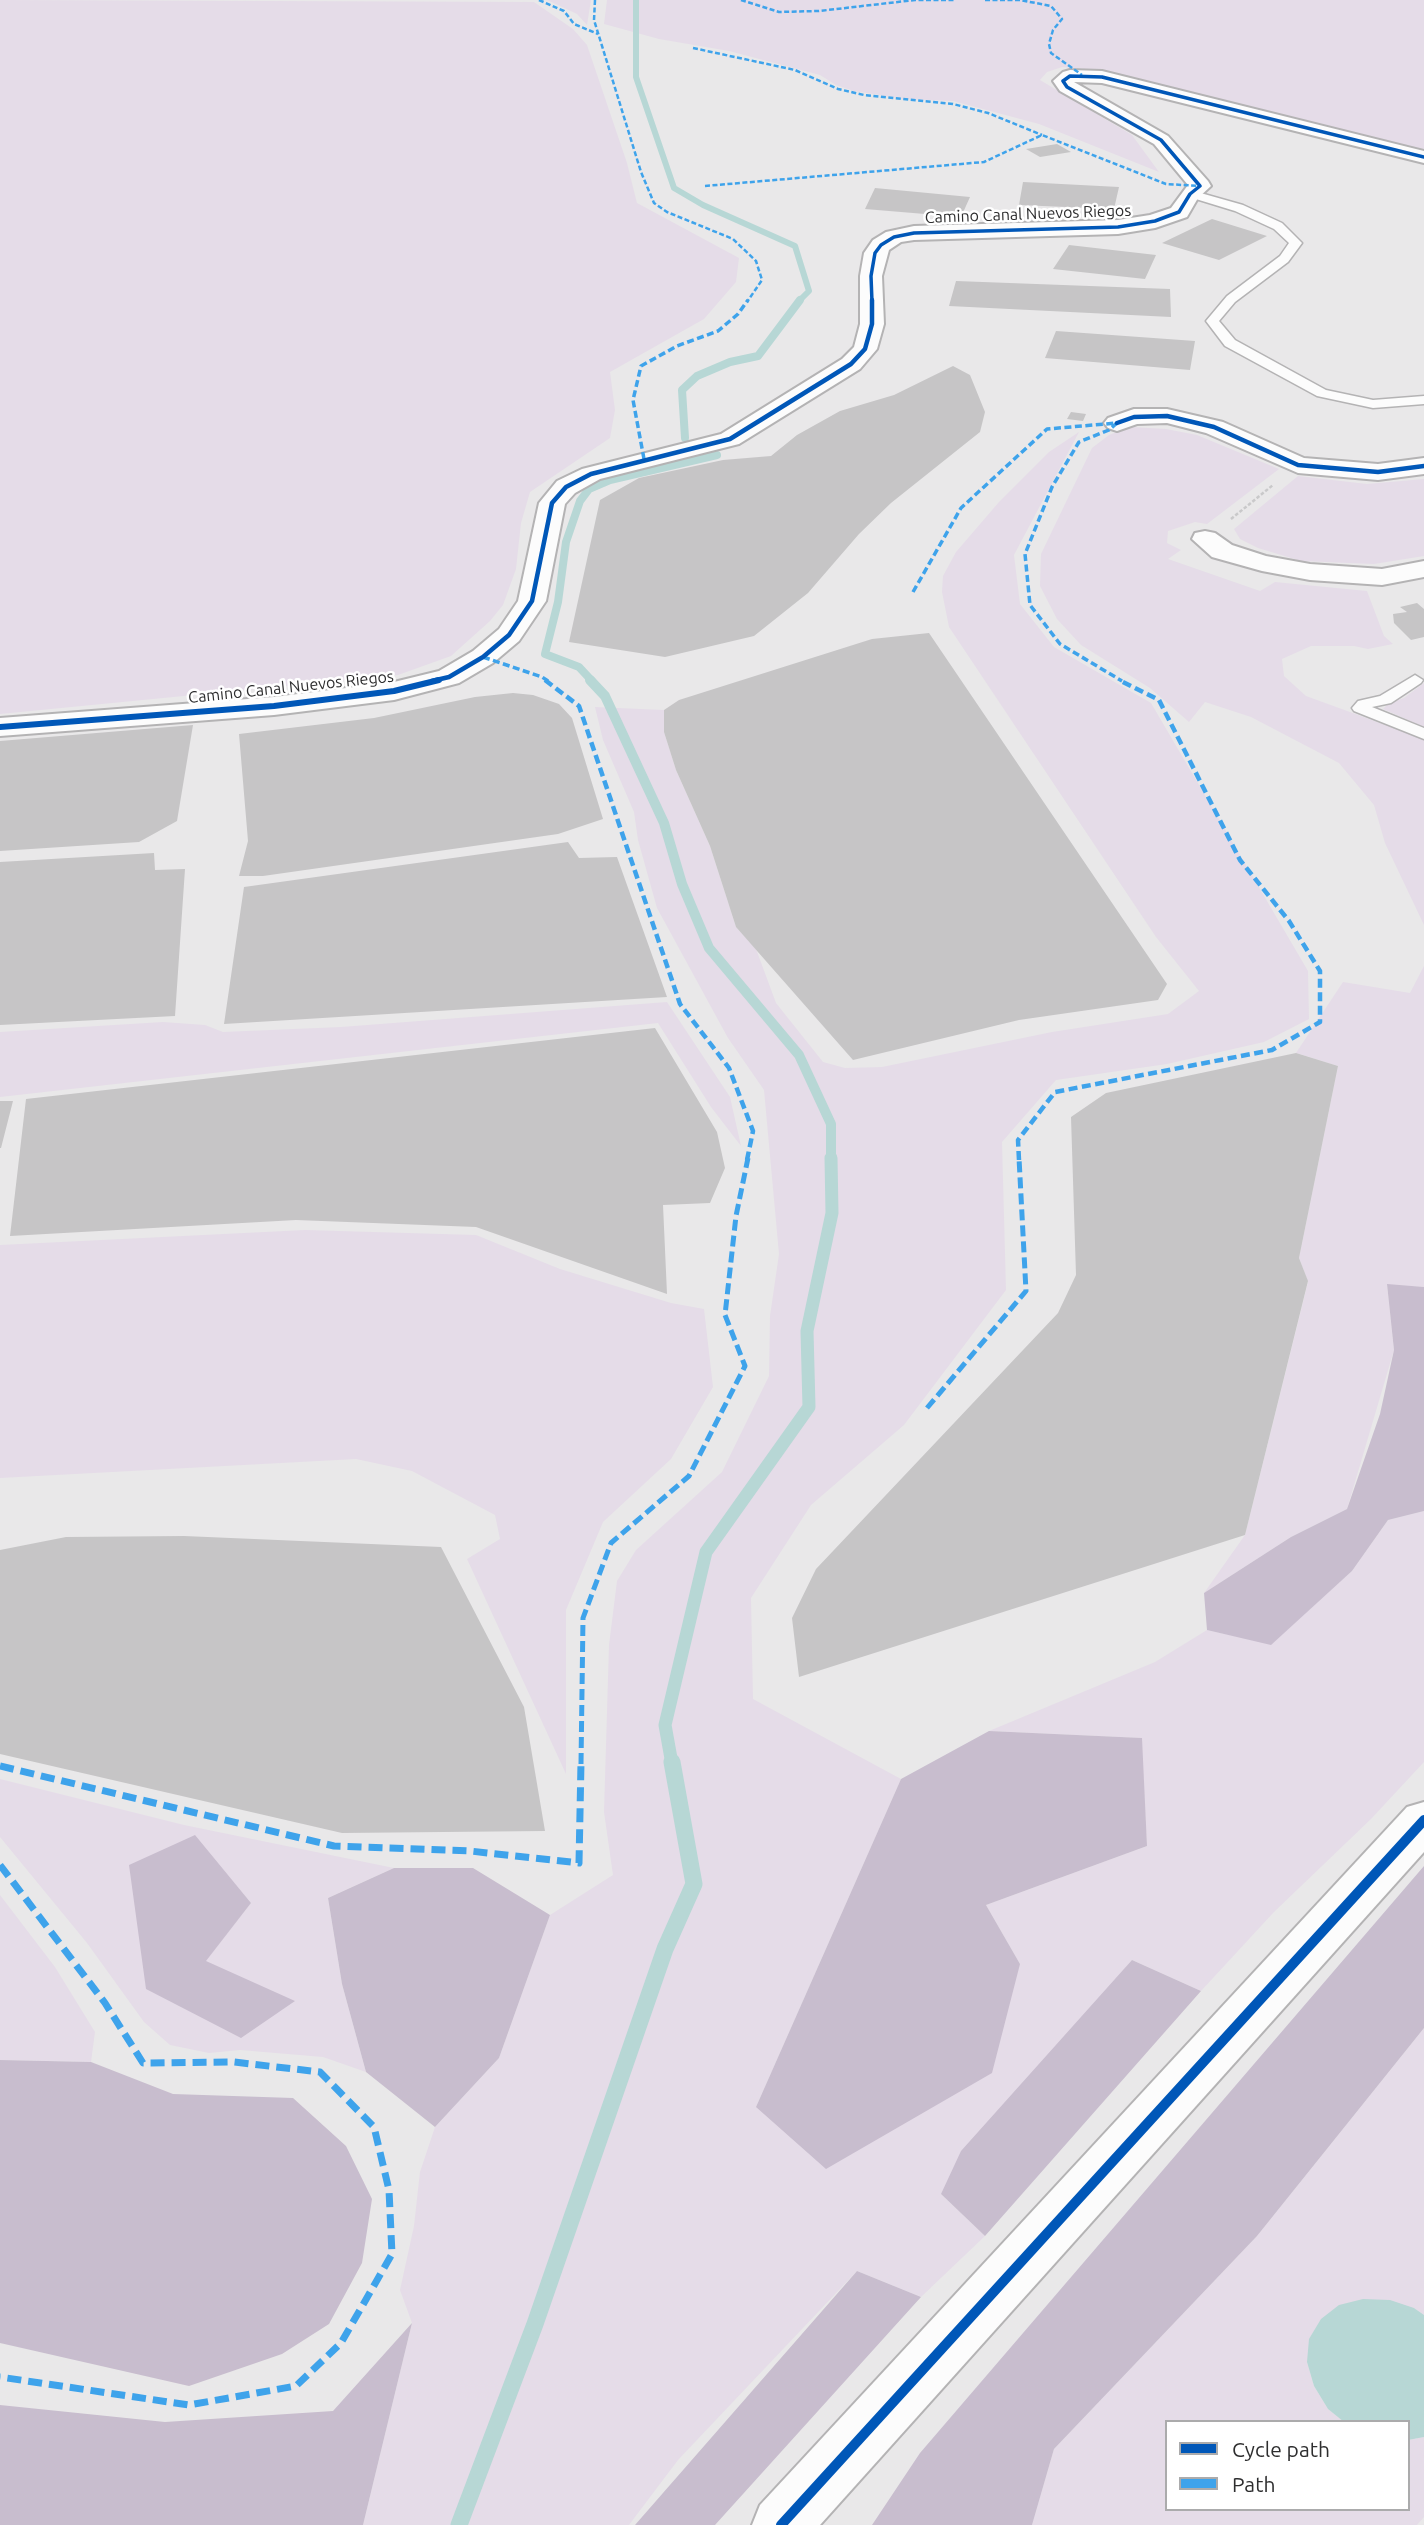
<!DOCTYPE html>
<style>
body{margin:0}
#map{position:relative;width:1424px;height:2525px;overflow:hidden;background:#e9e8e9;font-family:Ubuntu,sans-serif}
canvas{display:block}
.legend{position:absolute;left:1165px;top:2420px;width:245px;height:91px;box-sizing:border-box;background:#fff;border:2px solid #ababac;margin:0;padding:9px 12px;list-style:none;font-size:21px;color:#2e2e2f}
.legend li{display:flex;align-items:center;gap:14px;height:35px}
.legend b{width:35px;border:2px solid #ababac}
</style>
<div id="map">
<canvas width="1424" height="2525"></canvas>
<ul class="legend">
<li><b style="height:9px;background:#0057b8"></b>Cycle path</li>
<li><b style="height:9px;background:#3ea3eb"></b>Path</li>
</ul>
</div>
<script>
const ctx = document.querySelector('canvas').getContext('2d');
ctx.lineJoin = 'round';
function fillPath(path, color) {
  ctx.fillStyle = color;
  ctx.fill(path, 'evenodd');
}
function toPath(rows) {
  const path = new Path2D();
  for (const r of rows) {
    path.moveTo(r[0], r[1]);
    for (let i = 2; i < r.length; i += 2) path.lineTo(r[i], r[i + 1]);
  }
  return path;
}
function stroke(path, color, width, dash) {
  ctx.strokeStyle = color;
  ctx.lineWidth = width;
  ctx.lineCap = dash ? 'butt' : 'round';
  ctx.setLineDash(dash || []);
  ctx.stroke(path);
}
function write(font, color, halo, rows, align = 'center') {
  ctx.font = font + ' Ubuntu,sans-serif';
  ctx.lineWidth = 5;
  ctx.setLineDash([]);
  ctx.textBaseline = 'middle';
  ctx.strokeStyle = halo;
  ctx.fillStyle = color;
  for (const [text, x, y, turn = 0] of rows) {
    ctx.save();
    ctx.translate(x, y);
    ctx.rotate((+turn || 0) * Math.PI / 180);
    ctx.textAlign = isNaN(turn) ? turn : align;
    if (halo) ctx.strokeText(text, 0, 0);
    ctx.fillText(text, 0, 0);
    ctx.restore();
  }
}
const green = toPath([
 [0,0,534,2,573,29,587,45,627,163,637,203,739,258,736,282,704,319,610,372,615,410,610,438,530,492,521,523,516,569,503,605,490,621,451,656,398,675,0,714],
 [547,0,591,0,587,25,577,14],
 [607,0,1424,0,1424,151,1105,71,1062,67,1047,72,1040,80,1132,135,1159,172,1039,124,953,101,904,99,854,91,836,85,820,75,729,51,659,39,604,24],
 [1130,427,1166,429,1197,435,1279,469,1207,524,1195,522,1168,531,1167,543,1181,550,1168,559,1260,591,1275,582,1367,591,1384,636,1393,644,1368,649,1354,646,1311,646,1282,659,1284,676,1306,696,1424,739,1424,925,1385,843,1374,805,1339,763,1251,717,1205,702,1189,722,1150,688,1081,645,1057,619,1040,586,1041,554,1092,448,1109,435],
 [1079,432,1014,555,1020,604,1054,647,1151,703,1308,971,1309,1019,1264,1042,1167,1064,1056,1080,1002,1142,1006,1290,904,1425,811,1505,751,1598,753,1699,901,1779,756,2107,1020,1964,986,1905,1147,1846,1141,1738,989,1731,1155,1662,1207,1630,1271,1644,1352,1571,1388,1520,1424,1511,1424,1762,1371,1819,1274,1912,1201,1991,1132,1960,941,2194,985,2236,921,2297,857,2271,678,2460,629,2525,363,2525,412,2323,400,2290,414,2226,420,2172,435,2127,499,2058,550,1915,613,1875,604,1812,609,1645,617,1581,636,1550,722,1472,769,1376,770,1316,779,1254,764,1090,728,1038,657,908,638,840,634,812,603,740,595,707,664,710,664,732,676,770,710,846,736,927,756,949,776,1003,823,1062,845,1068,882,1067,1052,1032,1168,1014,1199,991,1156,937,949,627,942,592,943,576,956,552,999,502,1049,452],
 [1298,476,1367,484,1424,479,1424,556,1374,564,1301,561,1258,548,1240,539,1234,529],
 [1424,683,1424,727,1383,709,1388,704,1404,698],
 [1424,966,1424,1287,1387,1285,1394,1350,1347,1509,1291,1537,1204,1593,1245,1535,1308,1282,1299,1258,1338,1066,1296,1053,1343,982,1410,993],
 [667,1002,730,1097,741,1146,711,1107,658,1023,0,1097,0,1032,163,1022,205,1025,223,1032,341,1027],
 [305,1230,476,1235,560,1269,671,1303,704,1309,713,1387,671,1459,603,1522,566,1610,566,1774,467,1559,500,1539,495,1515,412,1471,356,1459,0,1478,0,1245],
 [0,1779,184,1825,394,1868,328,1898,342,1984,366,2072,323,2057,240,2050,209,2053,170,2045,144,2022,87,1943,0,1837],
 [193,1836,251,1903,205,1961],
 [0,1895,55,1967,95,2032,91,2062,0,2060],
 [1424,2028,1424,2315,1414,2308,1307,2362,1314,2386,1328,2409,1344,2422,1167,2422,1167,2509,1408,2509,1408,2440,1424,2437,1424,2517,1417,2525,1032,2525,1054,2449,1257,2236]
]);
const forest = toPath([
 [1387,1284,1424,1287,1424,1511,1388,1520,1352,1571,1271,1645,1207,1630,1204,1593,1291,1537,1347,1509,1380,1414,1394,1350],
 [989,1731,1142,1738,1147,1846,986,1905,1020,1964,992,2073,826,2169,756,2107,901,1779],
 [195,1835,251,1903,206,1961,295,2001,241,2038,146,1989,129,1865],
 [1424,1866,1424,2028,1257,2236,1054,2449,1032,2525,872,2525,920,2453],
 [394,1868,473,1868,550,1915,499,2058,435,2127,366,2072,342,1984,328,1898],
 [1132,1960,1201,1991,985,2236,941,2194,961,2151],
 [0,2060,91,2062,173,2094,293,2098,346,2146,372,2199,362,2263,329,2324,282,2354,189,2386,0,2343],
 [857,2271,921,2297,715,2525,635,2525],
 [412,2323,363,2525,0,2525,0,2405,165,2422,333,2411]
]);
const water = toPath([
 [1363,2299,1390,2300,1414,2308,1424,2315,1424,2437,1408,2440,1408,2422,1344,2422,1328,2409,1314,2386,1307,2362,1309,2339,1321,2319,1339,2305]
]);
const streamFar4 = toPath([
 [636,0,636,77,674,188,703,205,795,246,809,291,798,302]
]);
const streamFar3 = toPath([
 [685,438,682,390,697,376,730,362,758,356,800,300],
 [592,681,579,667,545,654,558,602,566,542,580,501,589,489,610,480,717,455]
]);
const streamFar2 = toPath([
 [590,680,605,696,664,823,682,884,709,948,799,1055,831,1124,831,1160]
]);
const streamFar1 = toPath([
 [672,1764,665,1725,706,1552,809,1407,807,1331,832,1213,831,1158]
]);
const stream = toPath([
 [459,2525,535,2324,665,1949,694,1884,672,1762]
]);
const building = toPath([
 [1057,144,1071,152,1040,157,1026,149],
 [1023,182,1119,187,1114,209,1019,205],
 [875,188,970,197,961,217,865,209],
 [1212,219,1267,236,1219,260,1162,243],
 [1069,245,1156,255,1145,279,1053,269],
 [956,281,1170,289,1171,317,949,306],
 [1056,331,1195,341,1190,370,1045,358],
 [953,366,970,375,985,412,980,432,891,503,859,534,808,593,754,636,665,657,569,642,600,500,639,478,723,460,771,456,797,435,840,411,894,395],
 [1071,412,1086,414,1083,421,1067,419],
 [1417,603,1424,609,1424,637,1411,640,1394,623,1393,614,1407,612,1400,607],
 [929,633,1167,984,1158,1000,1019,1020,853,1060,736,927,710,846,676,770,664,732,664,710,679,700,872,639],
 [513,693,533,695,559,704,572,718,603,819,558,834,263,876,239,876,248,841,239,734,374,718,475,697],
 [193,725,177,821,139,842,0,851,0,741],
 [568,842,579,858,617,857,667,997,224,1024,244,887],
 [154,853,155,870,185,869,175,1016,0,1025,0,862],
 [655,1028,717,1132,725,1168,710,1203,663,1205,667,1294,476,1227,296,1220,10,1236,26,1099],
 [1296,1053,1338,1066,1299,1258,1308,1281,1245,1535,799,1677,792,1618,816,1569,1058,1313,1076,1275,1071,1117,1106,1093],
 [0,1101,13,1101,1,1148,0,1148],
 [184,1536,441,1547,524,1707,545,1831,342,1833,0,1754,0,1550,66,1537]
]);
const path = toPath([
 [1231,519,1273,485]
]);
const lane = toPath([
 [1190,190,1243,205,1282,223,1302,243,1288,262,1235,302,1219,321,1235,340,1326,390,1373,400,1424,396,1424,404,1373,408,1317,396,1225,346,1206,321,1227,296,1280,256,1289,243,1274,229,1235,211,1186,196,1186,192,1190,190],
 [1415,675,1423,680,1421,683,1391,703,1372,707,1424,728,1424,739,1354,711,1352,708,1358,701,1380,696,1415,675]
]);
const street = toPath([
 [1070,70,1102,71,1424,151,1424,163,1102,83,1074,82,1168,136,1208,181,1211,186,1198,198,1187,217,1155,228,1118,234,914,240,901,242,889,250,882,276,884,324,877,349,860,369,739,444,600,479,575,493,565,504,546,601,519,641,493,663,459,683,394,700,274,715,0,736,0,718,274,697,394,682,439,671,473,651,499,629,518,601,539,503,557,481,582,469,721,434,842,359,854,347,860,324,860,276,864,253,873,240,886,232,914,226,1118,220,1150,215,1171,208,1188,185,1154,144,1060,91,1053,81,1063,72,1070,70],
 [1134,409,1167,409,1223,422,1304,458,1378,464,1424,458,1424,474,1378,480,1298,473,1206,433,1167,423,1137,424,1117,431,1108,428,1104,423,1108,418,1134,409],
 [1205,531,1215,533,1232,545,1266,556,1310,564,1382,569,1424,561,1424,577,1382,585,1310,580,1262,571,1212,557,1192,539,1195,533,1205,531]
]);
const secondary = toPath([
 [1424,1802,1424,1852,820,2525,752,2525,760,2505,1407,1807,1424,1802]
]);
const quietFar4 = toPath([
 [539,0,564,11,574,24,598,34],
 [595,0,594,20,641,172,654,203,667,212,733,239,756,261,762,280,747,302],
 [741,0,779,12,819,11,915,0,955,0],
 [985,0,1020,0,1051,6,1062,19,1053,30,1049,44,1051,53,1082,75],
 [693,48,795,70,838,89,864,95,953,104,988,113,1042,135],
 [705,186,984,162,1042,135,1166,184,1200,186]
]);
const quietFar3 = toPath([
 [644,459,633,400,641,366,677,346,718,331,738,314,748,300],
 [913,592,961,508,1047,429,1117,423,1109,430,1079,442,1052,487,1025,554,1030,605,1060,644,1122,681],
 [483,657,542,677,548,681]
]);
const quietFar2 = toPath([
 [545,680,579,706,680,1004,729,1068,753,1131,747,1160],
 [1019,1160,1018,1140,1055,1092,1272,1050,1320,1022,1320,971,1289,921,1240,860,1159,700,1119,680]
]);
const quietFar1 = toPath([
 [927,1408,1026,1291,1019,1158],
 [581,1764,583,1618,611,1543,689,1476,745,1366,725,1315,736,1216,748,1158]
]);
const quiet = toPath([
 [0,1766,334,1846,470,1851,579,1863,581,1762],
 [0,1865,105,2003,143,2063,234,2062,320,2072,374,2127,389,2190,392,2254,341,2343,296,2386,189,2405,0,2377]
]);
const cyclewayFar3 = toPath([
 [872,302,871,276,875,253,881,245,894,237,914,233,1118,227,1155,221,1179,212,1190,194,1200,186,1161,140,1067,87,1063,81,1070,76,1102,77,1424,157]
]);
const cyclewayFar2 = toPath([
 [1117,423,1134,417,1167,416,1214,427,1298,465,1378,472,1424,466],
 [432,681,449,677,483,657,509,635,532,601,552,503,566,487,591,474,730,439,851,364,865,349,872,324,872,300]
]);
const cyclewayFar1 = toPath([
 [0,727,274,706,394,691,439,680]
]);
const cycleway = toPath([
 [781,2525,1424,1820]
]);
const farStreetnames = [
 ["Camino Canal Nuevos Riegos",1028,214,-2],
 ["Camino Canal Nuevos Riegos",291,687,-6]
];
fillPath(green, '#e5dce8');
fillPath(forest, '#c8bdce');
fillPath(water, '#b7d7d5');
stroke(streamFar4, '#b7d7d5', 6);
stroke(streamFar3, '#b7d7d5', 8);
stroke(streamFar2, '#b7d7d5', 10);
stroke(streamFar1, '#b7d7d5', 13);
stroke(stream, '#b7d7d5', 17);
fillPath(building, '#c6c5c6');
stroke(lane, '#b4b3b4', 3);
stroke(street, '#b4b3b4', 4);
stroke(secondary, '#b4b3b4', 4);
stroke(path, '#c9c9ca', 2.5, [3.5, 2]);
fillPath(lane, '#fcfcfc');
fillPath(street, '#fcfcfc');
fillPath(secondary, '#fcfcfc');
stroke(quietFar4, '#3ea3eb', 2.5, [5, 2.5]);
stroke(quietFar3, '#3ea3eb', 3.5, [7, 3.5]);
stroke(quietFar2, '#3ea3eb', 4.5, [9, 4.5]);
stroke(quietFar1, '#3ea3eb', 5, [11, 5]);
stroke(quiet, '#3ea3eb', 7, [14, 7]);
stroke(cyclewayFar3, '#0057b8', 3.5);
stroke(cyclewayFar2, '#0057b8', 4.5);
stroke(cyclewayFar1, '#0057b8', 6);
stroke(cycleway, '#0057b8', 10);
write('16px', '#2e2e2f', '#fff', farStreetnames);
</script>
